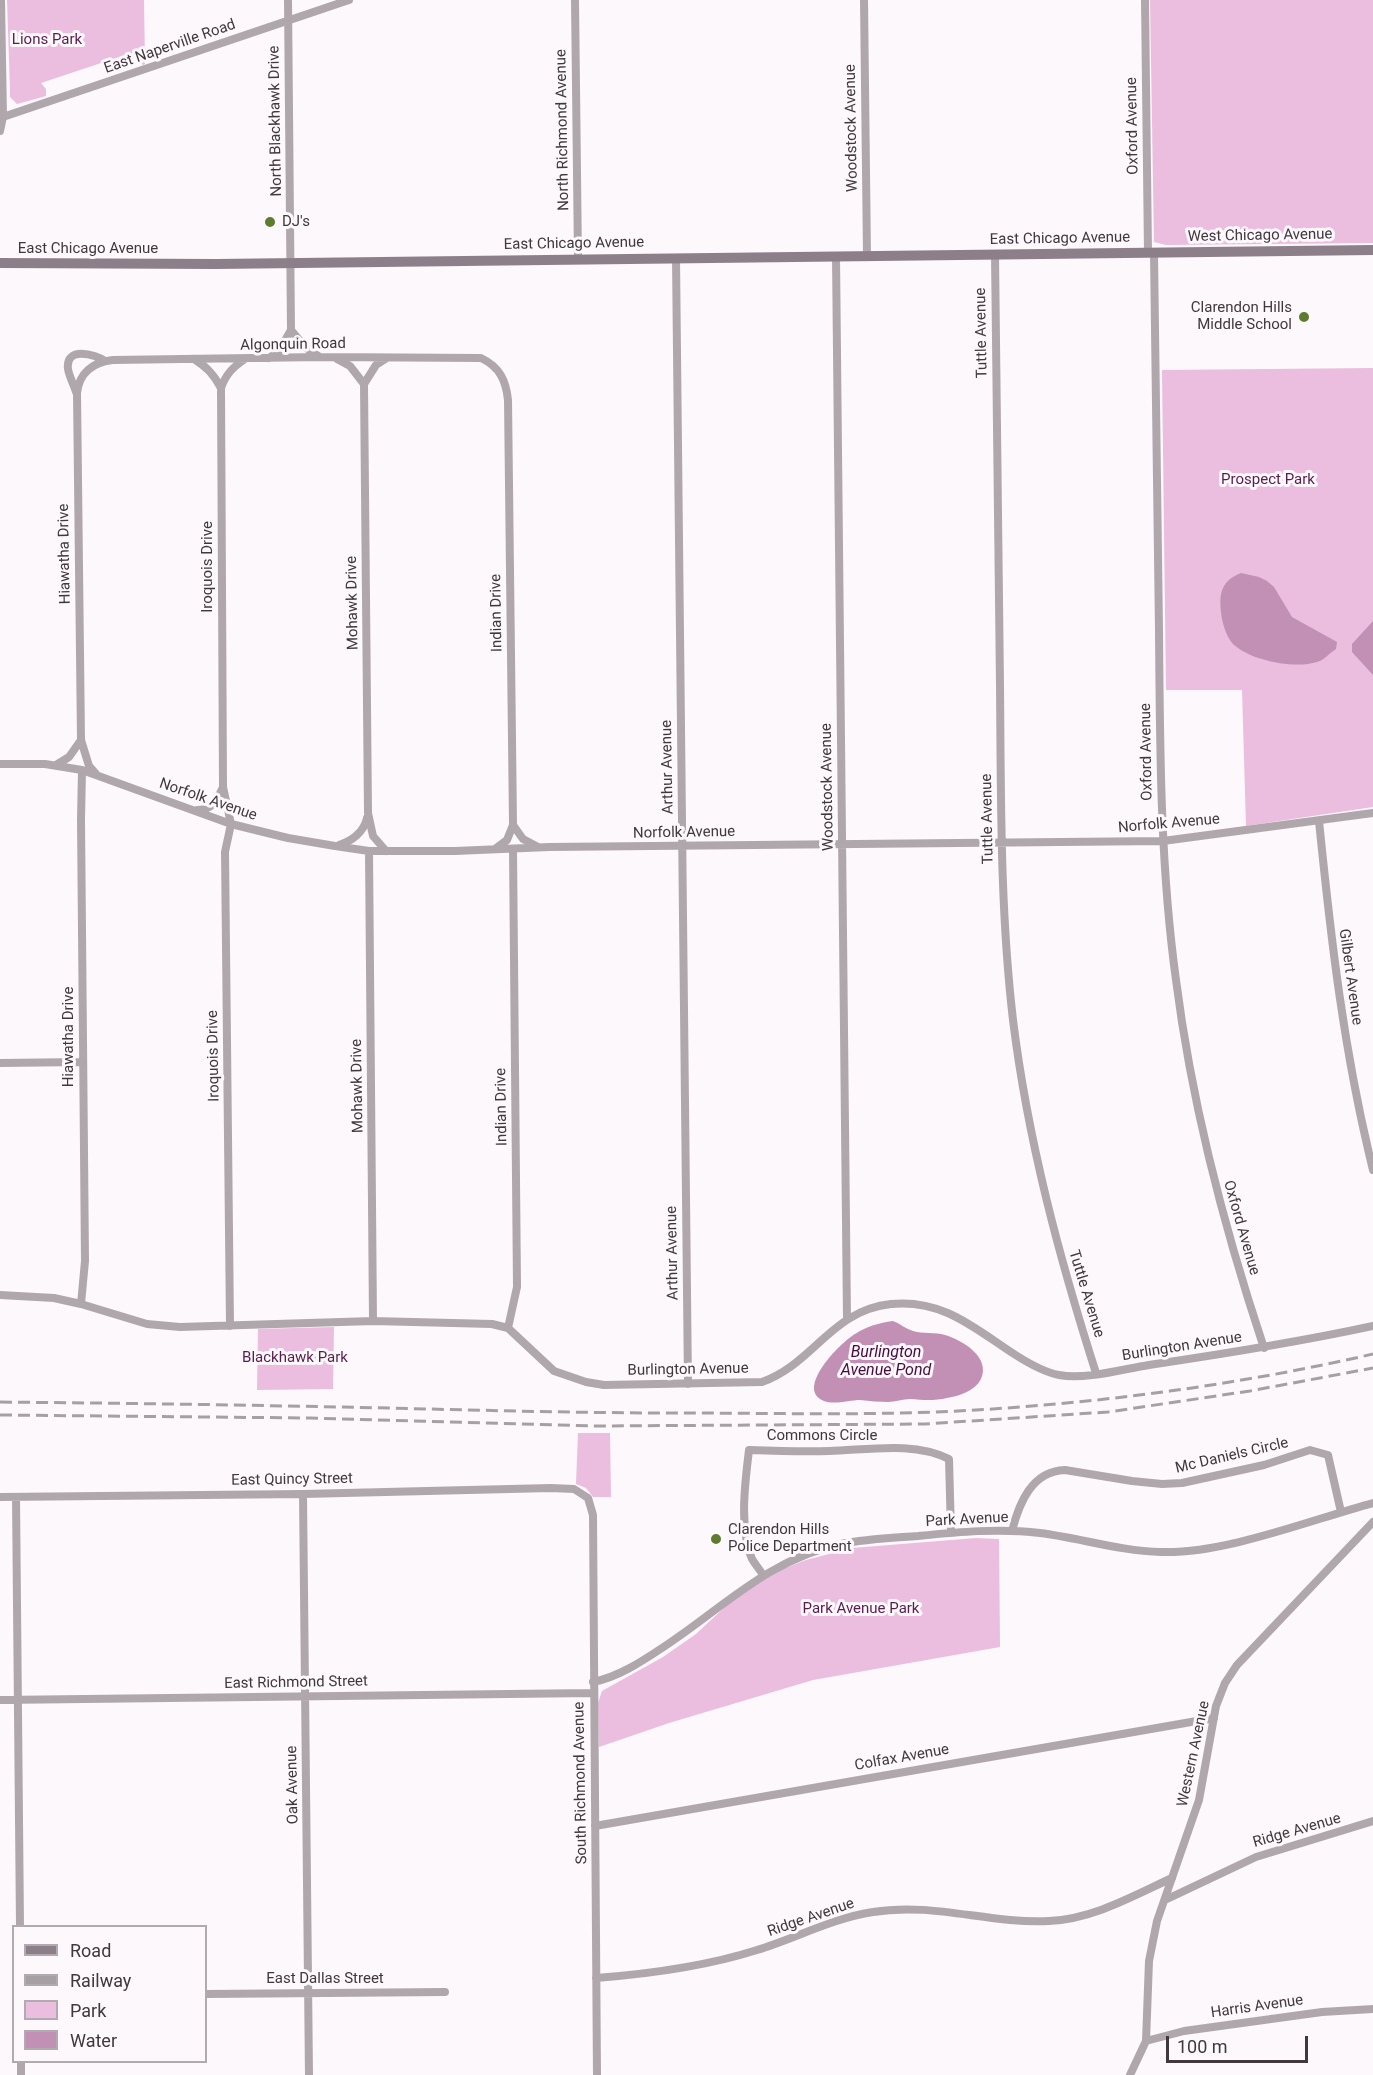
<!DOCTYPE html>
<style>
body{margin:0}
#map{position:relative;width:1373px;height:2075px;overflow:hidden;background:#fcf8fb;font-family:Roboto,sans-serif}
canvas{display:block}
.legend{position:absolute;left:12px;top:1925px;width:195px;height:138px;box-sizing:border-box;background:#fcf8fb;border:2px solid #b1abaf;margin:0;padding:8px 10px;list-style:none;font-size:18px;color:#40383e}
.legend li{display:flex;align-items:center;gap:12px;height:30px}
.legend b{width:30px;border:2px solid #b1abaf}
.scale{position:absolute;left:1166px;top:2036px;width:142px;height:27px;box-sizing:border-box;border:3px solid #40383e;border-top:0;padding-left:8px;font-size:18px;line-height:21px;white-space:nowrap;color:#40383e;-webkit-text-stroke:4px #fcf8fb;paint-order:stroke}
</style>
<div id="map">
<canvas width="1373" height="2075"></canvas>
<ul class="legend">
<li><b style="height:8px;background:#8d7f89"></b>Road</li>
<li><b style="height:8px;background:#a6a0a5"></b>Railway</li>
<li><b style="height:16px;background:#ebbdde"></b>Park</li>
<li><b style="height:16px;background:#c290b4"></b>Water</li>
</ul>
<div class="scale">100 m</div>
</div>
<script>
const c = document.querySelector('canvas').getContext('2d');
c.lineJoin = 'round';
function paint(path, color) { c.fillStyle = color; c.fill(path, 'evenodd'); }
function strokePath(path, color, width, dash) { c.strokeStyle = color; c.lineWidth = width; c.lineCap = dash ? 'butt' : 'round'; c.setLineDash(dash || []); c.stroke(path); }
function drawText(font, color, halo, rows, align = 'center') {
  c.font = font + ' Roboto,sans-serif'; c.lineWidth = 6; c.setLineDash([]); c.textBaseline = 'middle'; c.strokeStyle = halo; c.fillStyle = color; for (const [text, x, y, turn = 0] of rows) {
    c.save(); c.translate(x, y); c.rotate((+turn || 0) * Math.PI / 180); c.textAlign = isNaN(turn) ? turn : align; if (halo) c.strokeText(text, 0, 0); c.fillText(text, 0, 0); c.restore();
  }
}
paint(new Path2D(`
 M7 0H144L145 64 143 65 131 53 41 83 46 89V96L17 104 10 97V90Z
 M1150 0H1373V243L1166 245 1154 242Z
 M1373 368V807L1246 826 1242 690H1166L1162 370Z
 M334 1327 333 1389 257 1390 258 1329Z
 M578 1433H610L611 1497H593L586 1488 576 1484Z
 M976 1538 999 1539 1000 1647 813 1680 669 1723 599 1747 598 1703 602 1691 663 1657 696 1634 727 1605 763 1579 785 1568 806 1560 852 1548Z`), '#ebbdde');
paint(new Path2D(`
 M1241 573 1259 577 1267 581 1274 587 1292 617 1337 642 1336 649C1329 653 1325 660 1317 662 1295 669 1251 661 1233 644 1227 637 1224 628 1222 619 1219 598 1218 582 1241 573Z
 M1373 621V675L1352 652V644Z
 M893 1321C901 1324 906 1329 913 1331 923 1334 935 1332 945 1335 962 1340 991 1357 981 1379 975 1391 959 1396 947 1398 934 1401 923 1400 910 1399 903 1399 895 1402 888 1402 879 1402 870 1401 860 1400 850 1400 834 1405 824 1401 794 1389 841 1342 855 1334 867 1326 879 1323 893 1321Z`), '#c290b4');
strokePath(new Path2D(`
 M575 0 578 259
 M864 0 867 256
 M1145 0 1148 253
 M0 118 349 0
 M0 131 3 117 1 0
 M1154 253C1156 379 1157 505 1159 631 1160 748 1160 864 1176 980 1192 1106 1224 1228 1264 1348
 M995 254C997 398 998 542 1000 686 1001 797 1000 909 1013 1020 1028 1141 1059 1257 1096 1373
 M836 256 847 1318
 M676 258 688 1384
 M291 330 306 348 320 357
 M269 358 279 351 291 330 288 0
 M194 359C207 367 214 375 221 388
 M337 359 350 366 364 384
 M76 392C74 385 69 376 68 369 65 346 95 354 105 361
 M0 764H45L82 770 231 824 288 838 335 846 369 851H455L549 847 1163 841 1373 813
 M56 765 69 757 81 740
 M96 774 89 766 81 740 77 393C79 373 93 362 113 360L321 357 481 358C500 367 506 381 508 400L513 825 523 839 538 847
 M197 810C213 810 217 800 223 787
 M1319 821C1331 940 1344 1053 1373 1170
 M339 845C352 841 364 832 367 818
 M495 849 507 840 513 825
 M369 851 373 1321
 M386 851 373 836 368 813 364 384 376 365 387 358
 M0 1063 83 1062
 M0 1295 54 1298 81 1304 147 1324 180 1327 373 1321 492 1324 508 1328 554 1371 586 1382 604 1385 762 1382C813 1364 832 1310 891 1304 943 1299 974 1328 1014 1354 1028 1363 1043 1372 1059 1375 1086 1380 1123 1369 1149 1365 1224 1354 1299 1342 1373 1326
 M81 1304 85 1261 81 820 82 770
 M230 1326 225 852 231 824 223 787 221 388C226 374 233 367 245 359
 M508 1328 517 1287 513 849
 M303 1494 309 2075
 M0 1497 303 1494 551 1488 574 1489 588 1498 593 1515 597 2075
 M16 1497 20 1926
 M1012 1531C1019 1503 1032 1471 1065 1470L1132 1481 1162 1484 1182 1483 1264 1465 1310 1450 1328 1455 1341 1512
 M763 1575C760 1570 755 1564 752 1559 739 1528 745 1482 749 1450 776 1451 803 1452 829 1451 867 1450 914 1441 949 1459L951 1533
 M593 1682C618 1677 641 1662 662 1648 722 1609 768 1559 841 1544 866 1539 892 1538 918 1536 958 1532 999 1528 1040 1533 1080 1538 1120 1551 1161 1552 1225 1554 1310 1520 1373 1503
 M0 1700 593 1693
 M595 1826 1214 1718
 M1165 1900 1256 1857 1373 1821
 M596 1978C648 1974 707 1966 757 1950 796 1938 833 1918 873 1912 933 1902 989 1924 1049 1921 1093 1919 1133 1896 1172 1878
 M206 1994 445 1992
 M1146 2041 1184 2031 1322 2012 1373 2009
 M21 2062V2075
 M1130 2075 1146 2041 1149 1961 1157 1921 1199 1800 1216 1706 1225 1683 1237 1665 1373 1522`), '#b0a7ad', 8);
strokePath(new Path2D(`
 M0 263 216 264 1373 250`), '#8d7f89', 10);
strokePath(new Path2D(`
 M0 1402C95 1403 189 1404 284 1406 415 1408 547 1413 678 1413 777 1413 877 1416 976 1410 1110 1402 1242 1384 1373 1354
 M0 1415 310 1418 596 1426 925 1424 1108 1412 1250 1391 1373 1368`), '#a6a0a5', 3, [12, 6]);
for (const [x, y, r, color] of [
 [270,222,6,"#5f7b2f"],
 [1304,317,6,"#5f7b2f"],
 [716,1539,6,"#5f7b2f"]
]) { const dot = new Path2D(); dot.arc(x, y, r, 0, 2 * Math.PI); c.fillStyle = color; c.fill(dot); strokePath(dot, '#fcf8fb', 2); }
drawText('15px', '#591d4d', '#fcf8fb', [
 ["Lions Park",47,40],
 ["Prospect Park",1268,480],
 ["Blackhawk Park",295,1358],
 ["Park Avenue Park",861,1609]
]);
drawText('15px', '#40383e', '#fcf8fb', [
 ["East Naperville Road",170,47,-19],
 ["North Blackhawk Drive",276,121,-91],
 ["Oxford Avenue",1133,126,-91],
 ["Woodstock Avenue",852,128,-91],
 ["North Richmond Avenue",563,130,-91],
 ["West Chicago Avenue",1260,236,-1],
 ["East Chicago Avenue",1060,239,-1],
 ["East Chicago Avenue",574,244,-1],
 ["East Chicago Avenue",88,249],
 ["Tuttle Avenue",982,333,-91],
 ["Algonquin Road",293,345,-1],
 ["Hiawatha Drive",65,554,-91],
 ["Iroquois Drive",208,567,-90],
 ["Mohawk Drive",353,603,-91],
 ["Indian Drive",497,613,-91],
 ["Oxford Avenue",1147,752,-91],
 ["Arthur Avenue",668,767,-91],
 ["Woodstock Avenue",828,787,-91],
 ["Norfolk Avenue",208,800,19],
 ["Tuttle Avenue",988,819,-91],
 ["Norfolk Avenue",1169,824,-5],
 ["Norfolk Avenue",684,833,-1],
 ["Gilbert Avenue",1350,977,82],
 ["Hiawatha Drive",69,1037,-90],
 ["Iroquois Drive",214,1056,-91],
 ["Mohawk Drive",358,1086,-91],
 ["Indian Drive",502,1107,-91],
 ["Oxford Avenue",1241,1228,74],
 ["Arthur Avenue",673,1253,-91],
 ["Tuttle Avenue",1086,1294,73],
 ["Burlington Avenue",1182,1347,-9],
 ["Burlington Avenue",688,1370,-1],
 ["Commons Circle",822,1436],
 ["Mc Daniels Circle",1232,1456,-13],
 ["East Quincy Street",292,1480,-1],
 ["Park Avenue",967,1520,-3],
 ["East Richmond Street",296,1683,-1],
 ["Western Avenue",1194,1754,-78],
 ["Colfax Avenue",902,1758,-10],
 ["South Richmond Avenue",581,1783,-91],
 ["Oak Avenue",293,1785,-91],
 ["Ridge Avenue",1297,1831,-16],
 ["Ridge Avenue",811,1918,-19],
 ["East Dallas Street",325,1979],
 ["Harris Avenue",1257,2007,-8]
]);
drawText('15px', '#40383e', '#fcf8fb', [
 ["DJ's",282,222],
 ["Clarendon Hills",1292,308,"right"],
 ["Middle School",1292,325,"right"],
 ["Clarendon Hills",728,1530],
 ["Police Department",728,1547]
], 'left');
drawText('italic 16px', '#470b3d', '#fcf8fb', [
 ["Burlington",886,1353],
 ["Avenue Pond",886,1371]
]);
</script>
